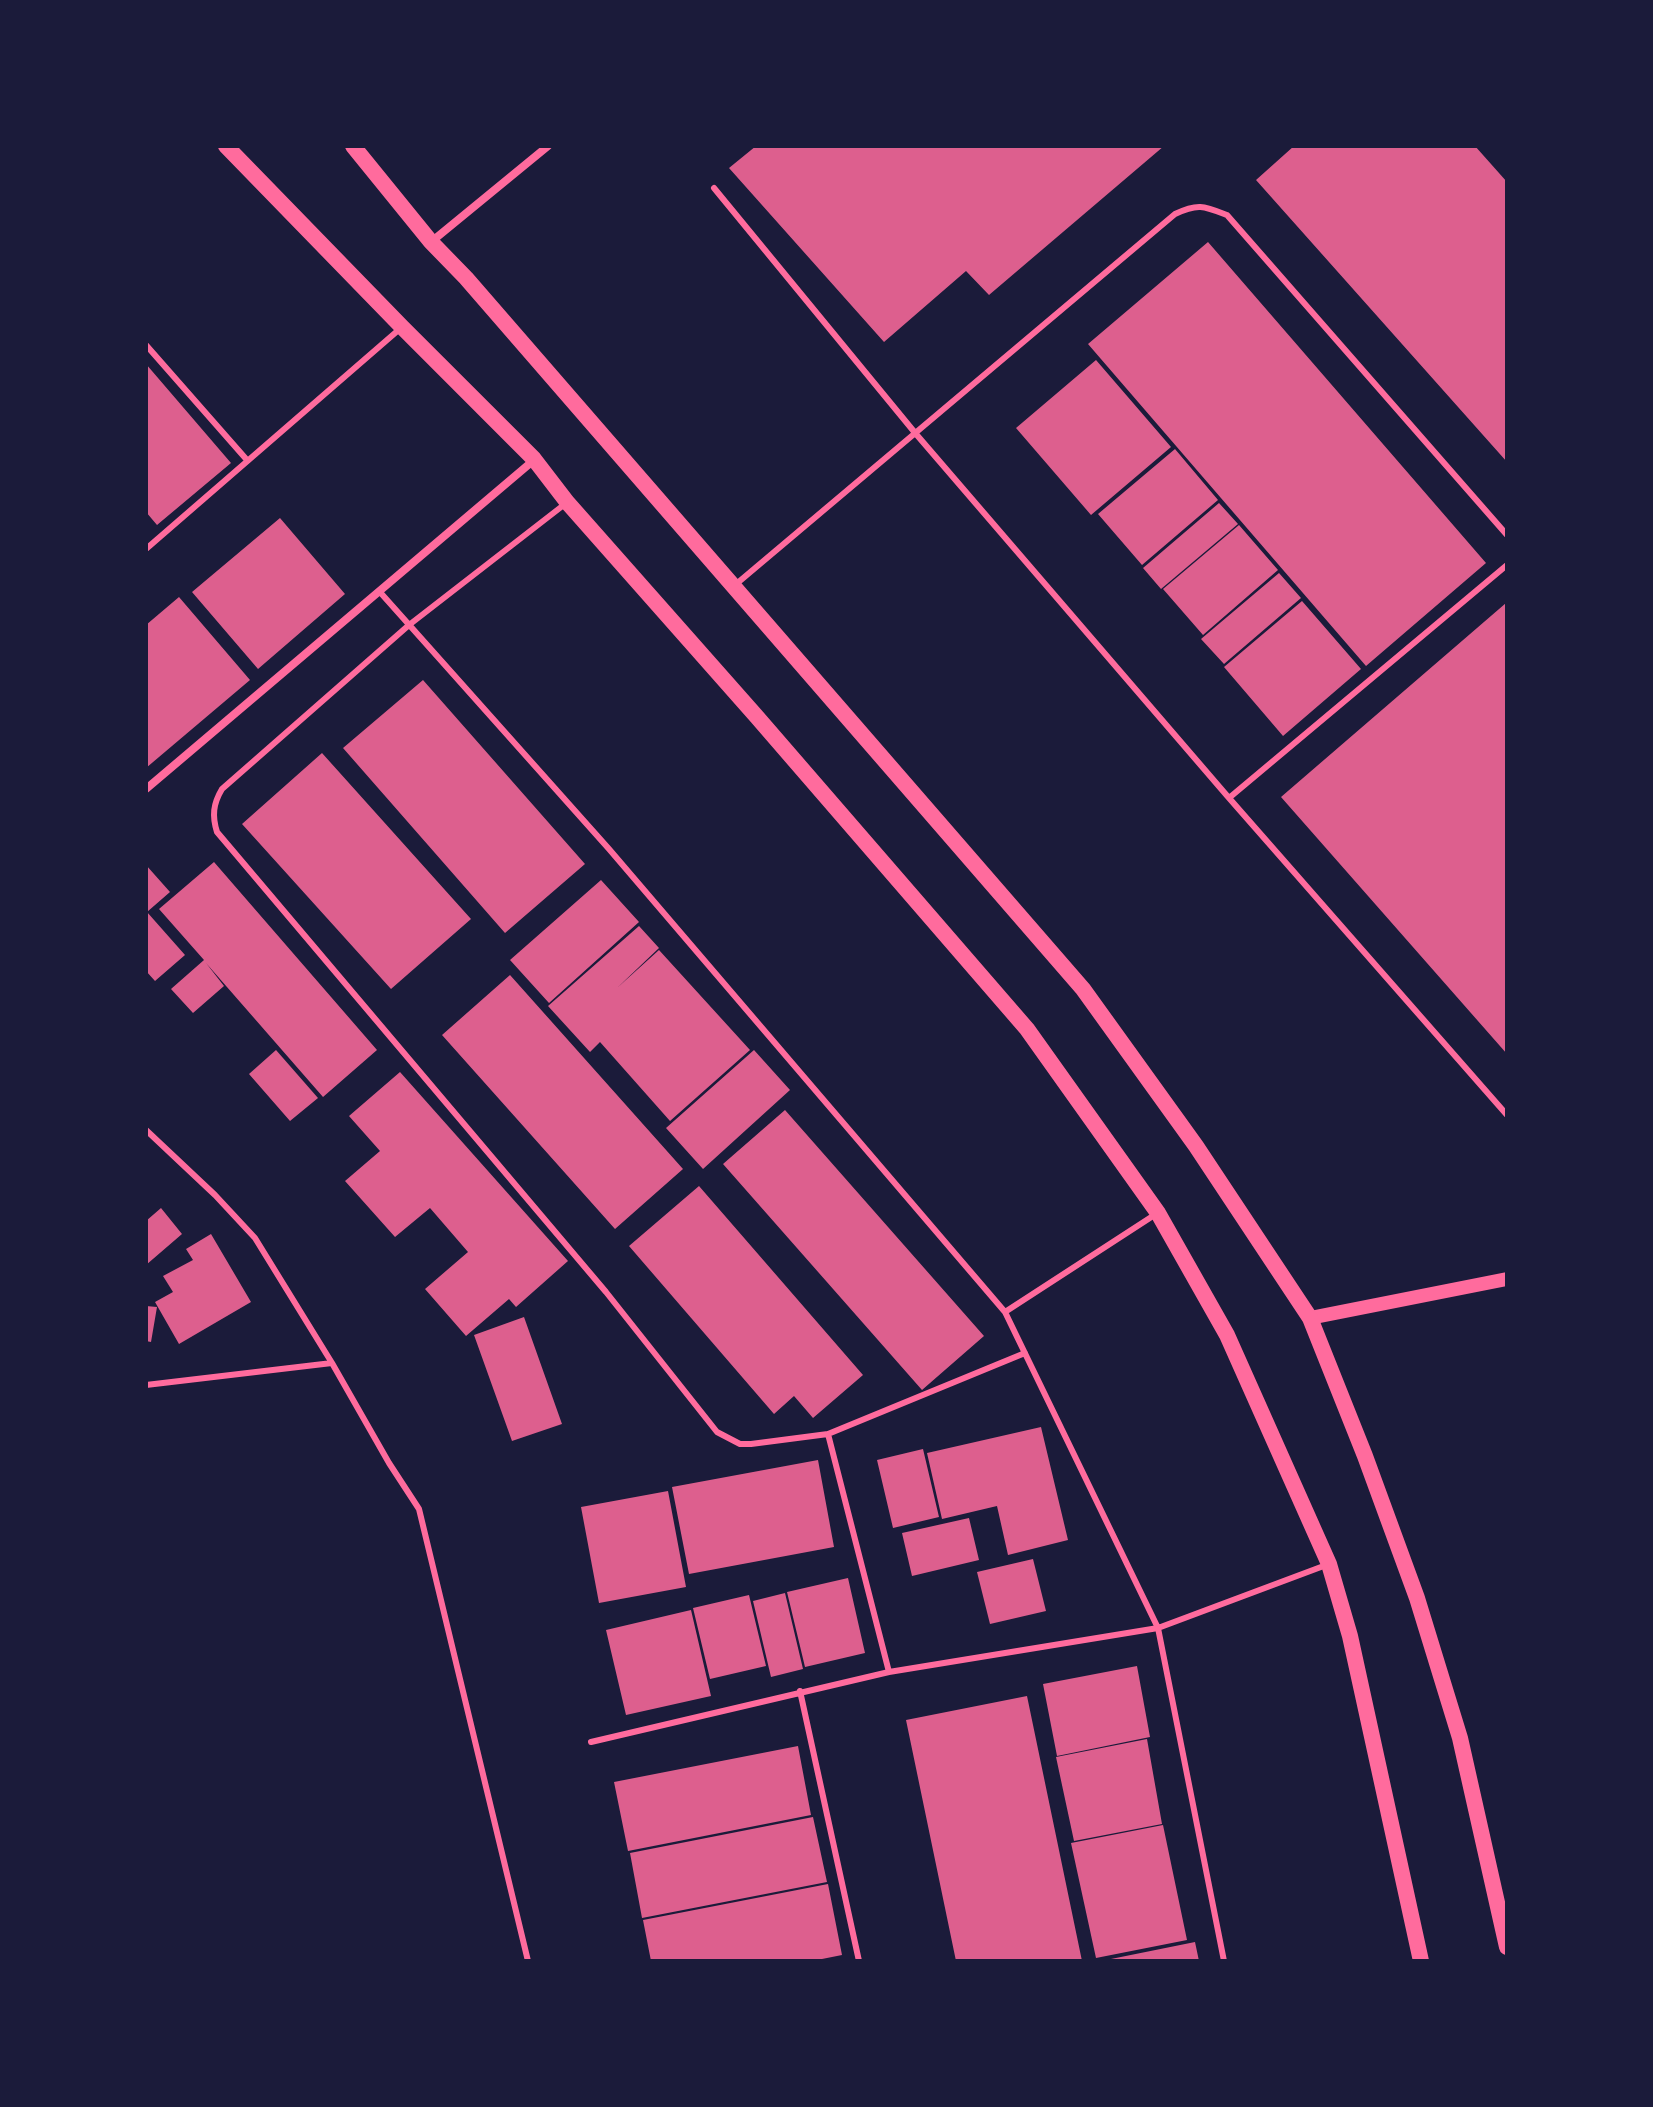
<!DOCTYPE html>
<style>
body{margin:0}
#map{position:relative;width:1653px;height:2107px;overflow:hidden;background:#1b1b3a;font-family:"Varela Round",sans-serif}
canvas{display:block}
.frame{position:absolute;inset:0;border:148px solid #1b1b3a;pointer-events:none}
</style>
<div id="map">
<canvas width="1653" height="2107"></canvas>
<div class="frame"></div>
</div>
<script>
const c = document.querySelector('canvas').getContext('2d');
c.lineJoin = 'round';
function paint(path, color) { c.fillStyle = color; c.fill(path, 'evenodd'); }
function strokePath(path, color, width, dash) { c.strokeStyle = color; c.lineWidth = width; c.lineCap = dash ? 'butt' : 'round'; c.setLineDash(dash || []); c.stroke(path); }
paint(new Path2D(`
 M756 146H1164L989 295 966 271 884 342 729 168Z
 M1294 146H1475L1507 182V462L1256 180Z
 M1208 242 1486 563 1366 666 1088 344Z
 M1096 360 1171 447 1091 515 1016 428Z
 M146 364 231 463 157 525 146 512Z
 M1175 449 1218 500 1142 565 1098 514Z
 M1219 503 1238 524 1161 589 1143 568Z
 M280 518 345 594 258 669 192 592Z
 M1239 525 1278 570 1203 635 1163 589Z
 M1279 573 1301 598 1224 664 1201 639Z
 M179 597 250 680 146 768V625Z
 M1302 601 1361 669 1283 736 1224 667Z
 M1506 603 1507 604V1054L1281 797Z
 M423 680 585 864 505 933 343 748Z
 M322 753 471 919 391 989 242 824Z
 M214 862 377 1050 323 1097 206 963 224 986 193 1013 171 989 204 960 159 909Z
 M146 865 170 892 147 912 185 955 155 981 146 971Z
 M601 880 639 922 549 1003 510 960Z
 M639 926 659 948 617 988 659 950 750 1050 670 1121 600 1042 590 1052 548 1006Z
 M510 975 683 1169 615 1229 442 1035Z
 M276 1050 318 1098 290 1121 249 1074Z
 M754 1050 790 1090 703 1169 666 1128Z
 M400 1072 568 1261 516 1307 509 1299 466 1336 425 1289 468 1252 430 1208 395 1237 345 1181 380 1151 349 1116Z
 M785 1110 984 1336 922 1390 723 1164Z
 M699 1186 863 1375 813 1418 794 1396 774 1414 629 1246Z
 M161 1208 182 1234 146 1265V1221Z
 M211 1234 251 1302 179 1344 155 1302 173 1292 163 1276 193 1260 186 1249Z
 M146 1306 157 1307 151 1342 146 1341Z
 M524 1317 562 1424 512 1441 474 1335Z
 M1041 1427 1068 1540 1008 1555 997 1506 942 1519 927 1453Z
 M923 1449 939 1517 893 1528 877 1460Z
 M818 1460 834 1547 689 1574 672 1487Z
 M668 1491 686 1587 599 1603 581 1507Z
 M969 1518 979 1560 912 1576 902 1533Z
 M1033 1559 1046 1611 990 1624 977 1572Z
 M848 1578 865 1653 805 1667 787 1592Z
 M785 1593 803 1669 771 1677 753 1601Z
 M749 1595 766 1666 710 1679 693 1608Z
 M691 1610 711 1696 626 1715 606 1630Z
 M1137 1666 1150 1737 1057 1756 1043 1684Z
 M1027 1696 1082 1961H956L906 1720Z
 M1147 1739 1162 1824 1074 1841 1056 1757Z
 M798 1746 811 1815 628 1851 614 1782Z
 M813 1817 827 1882 642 1918 630 1853Z
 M1163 1825 1187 1940 1096 1958 1071 1843Z
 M828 1884 842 1955 812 1961H651L643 1920Z
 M1195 1942 1199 1961H1106V1960Z`), '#dd5f8e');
strokePath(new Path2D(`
 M714 188 916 434 1229 798 1507 1115
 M146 345 247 460
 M565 504 409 625 222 789C213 804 212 816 217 832L606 1292 717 1432 740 1444H751L828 1434 1025 1353
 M146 549 402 327
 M735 585 1175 214C1198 203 1204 206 1227 215L1507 535
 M379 591 609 849 1005 1312 1158 1628 1224 1961
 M1229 798 1507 565
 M146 1130 215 1195 255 1238 332 1363 146 1385
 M1005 1312 1156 1214
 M332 1363 389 1463 419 1509 528 1961
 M828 1434 889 1672
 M800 1691 859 1961
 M591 1742 889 1672 1158 1628 1329 1564`), '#ff6b9d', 6);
strokePath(new Path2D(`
 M431 242 548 146
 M146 789 534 460`), '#ff6b9d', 8);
strokePath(new Path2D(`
 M1310 1318 1507 1279`), '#ff6b9d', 14);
strokePath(new Path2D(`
 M226 146 402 327 534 459 567 502 757 717 1027 1029 1158 1213 1227 1335 1329 1564 1350 1636 1421 1961
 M353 146 431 242 466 278 1083 989 1196 1146 1310 1318 1365 1456 1417 1598 1460 1738 1507 1947`), '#ff6b9d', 16);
</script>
